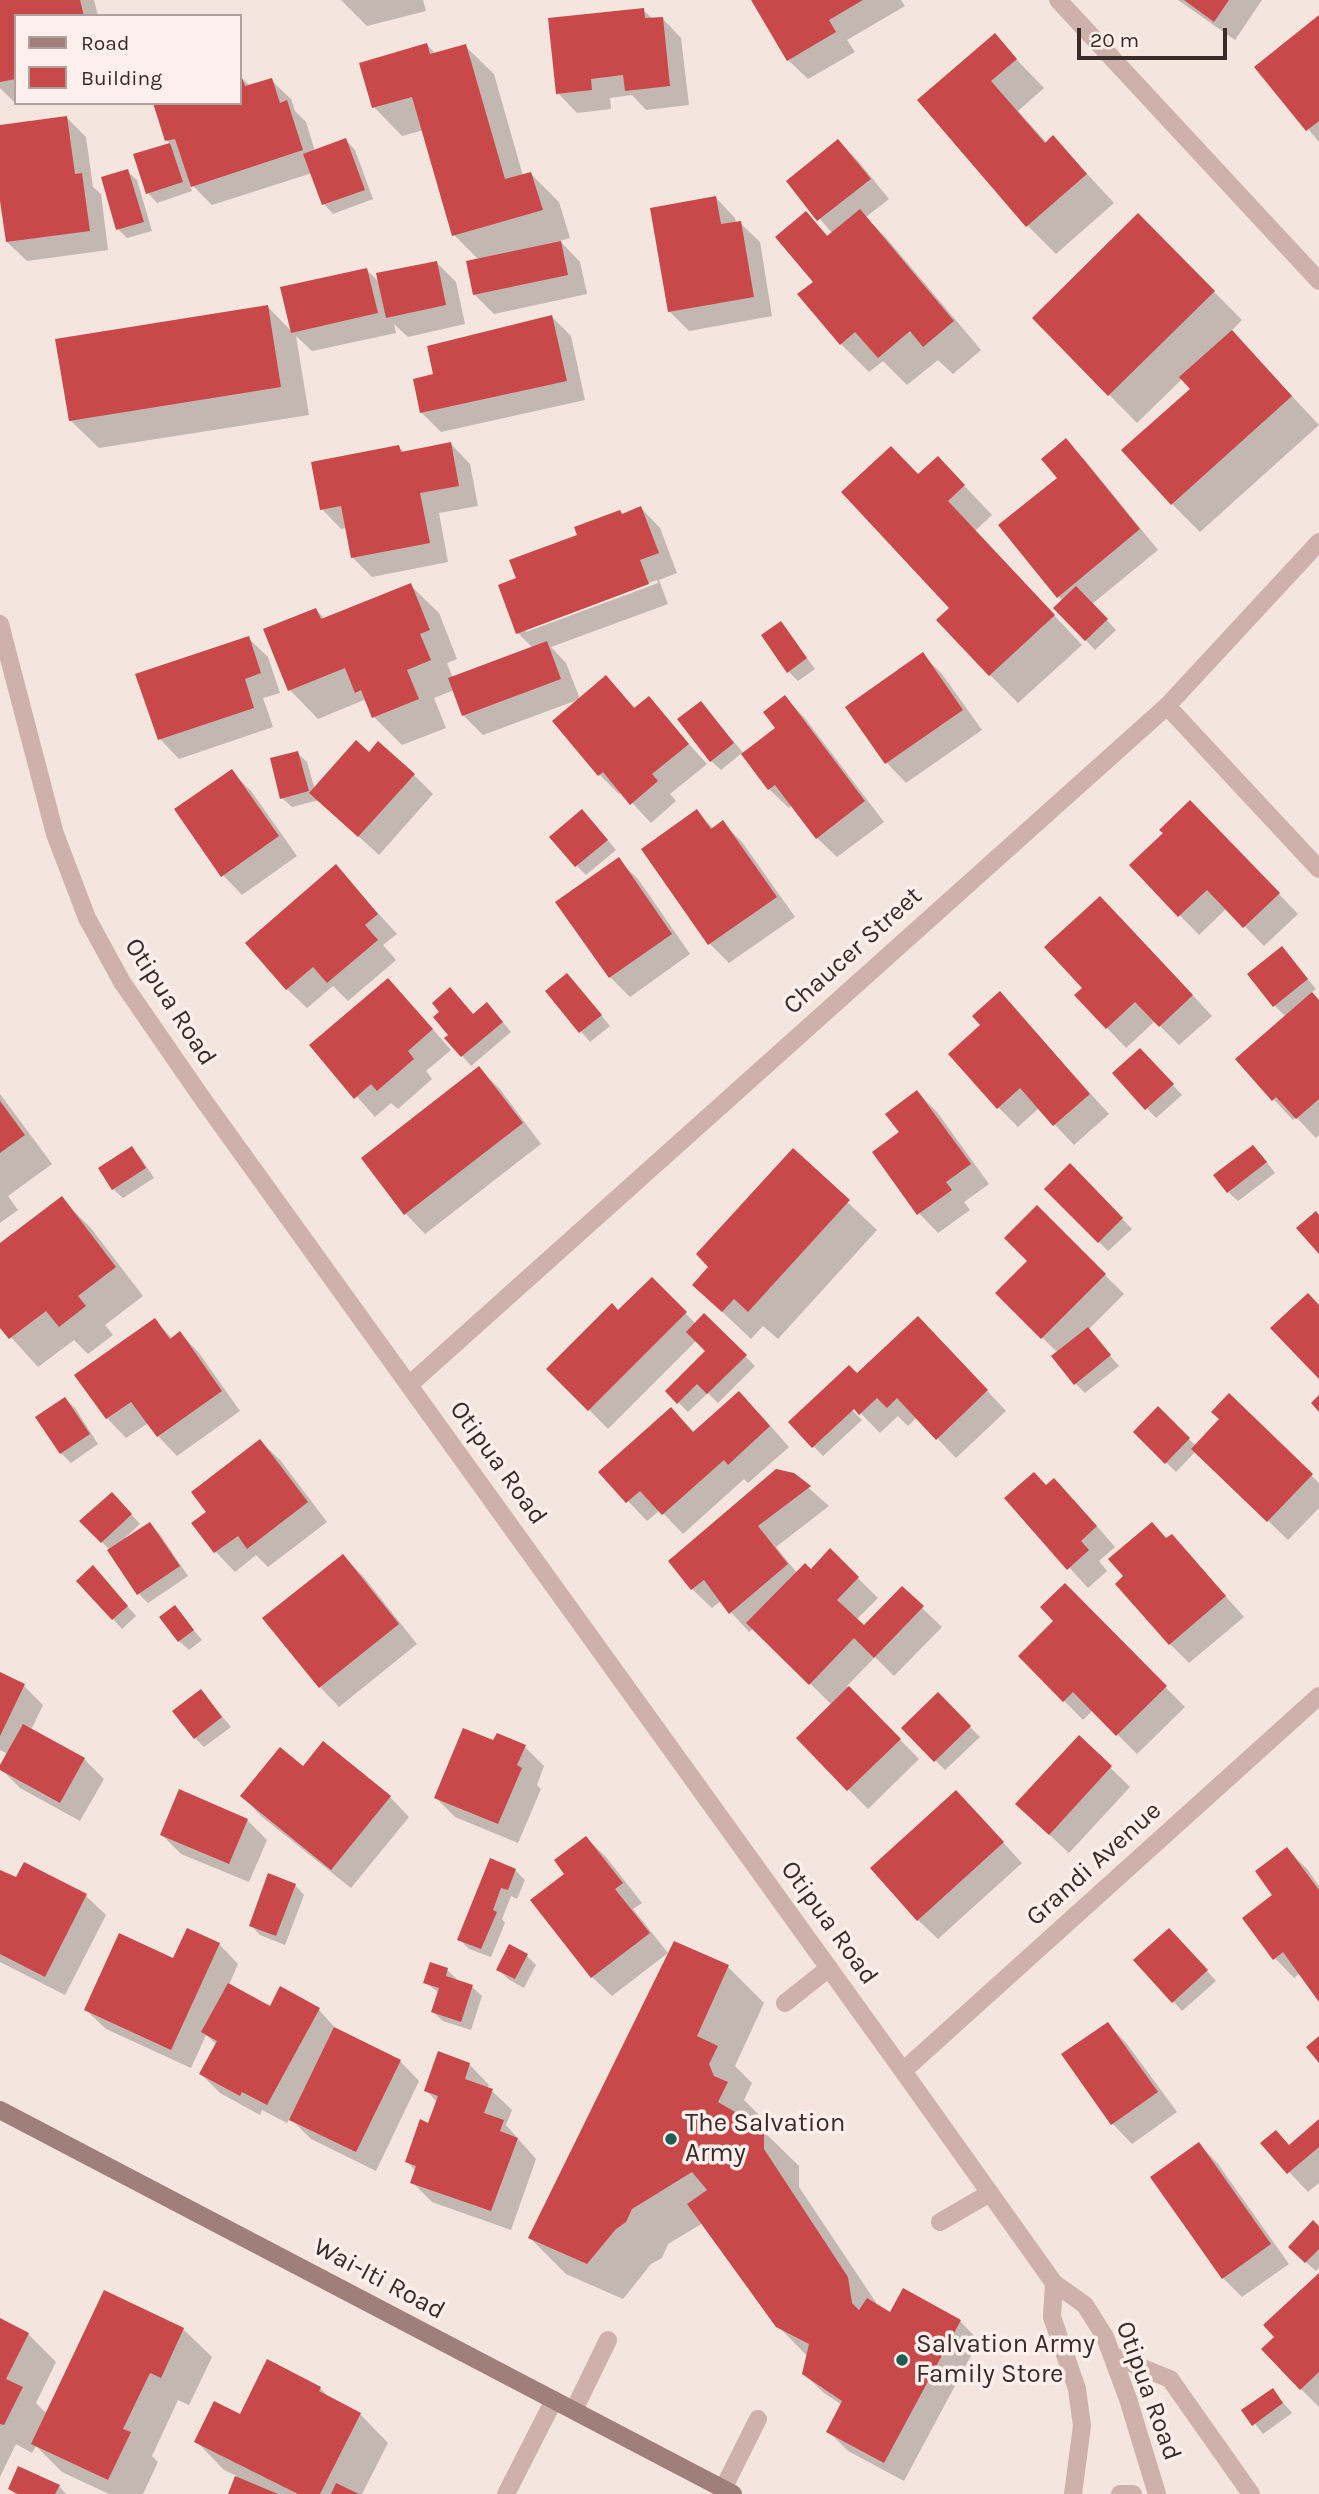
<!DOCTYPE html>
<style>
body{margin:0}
#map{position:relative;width:1319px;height:2494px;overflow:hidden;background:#f4e5df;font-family:Karla,sans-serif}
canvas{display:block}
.legend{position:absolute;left:14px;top:14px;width:228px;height:91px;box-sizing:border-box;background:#fbf0ec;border:2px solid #aea19e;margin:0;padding:9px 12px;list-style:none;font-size:21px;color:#3a2b2a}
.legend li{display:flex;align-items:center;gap:14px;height:35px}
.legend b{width:35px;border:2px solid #aea19e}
.scale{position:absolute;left:1077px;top:28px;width:150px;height:32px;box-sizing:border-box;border:4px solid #3a2b2a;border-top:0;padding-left:9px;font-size:21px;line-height:24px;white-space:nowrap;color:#3a2b2a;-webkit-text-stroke:5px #fbf0ec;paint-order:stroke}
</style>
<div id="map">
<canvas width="1319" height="2494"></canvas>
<ul class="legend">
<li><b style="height:9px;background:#a07f7b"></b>Road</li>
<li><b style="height:19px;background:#c9484a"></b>Building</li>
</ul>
<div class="scale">20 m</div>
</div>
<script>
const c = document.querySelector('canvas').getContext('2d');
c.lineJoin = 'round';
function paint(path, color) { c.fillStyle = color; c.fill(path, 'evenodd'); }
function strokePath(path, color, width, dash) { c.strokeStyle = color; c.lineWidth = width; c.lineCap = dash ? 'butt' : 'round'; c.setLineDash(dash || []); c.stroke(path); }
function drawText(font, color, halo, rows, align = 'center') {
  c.font = font + ' Karla,sans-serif'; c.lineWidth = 7; c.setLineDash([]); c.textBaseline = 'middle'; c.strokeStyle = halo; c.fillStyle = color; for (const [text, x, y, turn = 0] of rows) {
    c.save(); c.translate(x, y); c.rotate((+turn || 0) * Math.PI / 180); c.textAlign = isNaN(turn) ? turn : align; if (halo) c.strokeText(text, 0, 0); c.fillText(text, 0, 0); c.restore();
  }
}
paint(new Path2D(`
 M0 0H94L98 16H16L15 103 0 88Z
 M341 0H423L426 11 367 26Z
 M753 0H901L905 6 847 40 855 52 808 79 788 60Z
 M1178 0H1262L1235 40Z
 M643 10 653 19 662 18 681 38 689 105 646 110 632 95 610 98 611 109 577 113 558 93Z
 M1319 18V142L1257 67Z
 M994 36 1044 88 1018 111 1047 143 1053 137 1114 203 1056 254 1028 226 920 100Z
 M427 45 436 54 465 46 494 74 523 176 531 174 559 202 570 238 560 241 580 262 587 294 494 314 474 294 479 260 454 235 424 130 402 136 374 107Z
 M240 76 251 87 271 80 291 99 295 111 306 122 315 151 346 140 355 150 373 199 333 214 324 204 312 173 212 205 189 182 192 191 157 203 148 193 136 155 171 144 167 140 240 103Z
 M66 117 86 137 93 187 101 194 108 250 27 261 7 242 0 188V127Z
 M838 141 858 161 889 199 866 217 888 240 981 350 953 374 938 360 907 385 883 361 869 372 841 344 815 282 806 213 829 237 833 234 788 182Z
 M127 171 137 180 152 231 127 238 118 229Z
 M716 198 735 218 736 223H740L760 242 772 316 689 331 669 311Z
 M1138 215 1242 320 1231 331 1319 425 1200 532 1172 504 1192 389 1183 378 1137 423 1034 318Z
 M436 262 456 282 465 324 408 337 394 324 396 333 312 351 296 336 309 415 99 448 70 420 268 307 292 332 367 270 380 283Z
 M552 317 571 336 585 400 441 432 422 413 435 376Z
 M1065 441 1085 460 1158 550 1092 604 1116 630 1095 650 1056 608 1063 601 1058 596 1059 478Z
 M451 444 470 464 478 506 439 513 448 562 372 577 352 557 347 528 341 529 322 509 399 447 405 453Z
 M938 458 992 515 975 531 1082 645 1018 703 990 675 952 608 919 476Z
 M641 508 660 528 677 573 659 580 668 604 551 647 566 663 580 699 483 735 463 715 454 690 434 698 446 728 402 745 374 717 364 700 318 719 290 690 316 610 325 619 410 585 439 613 457 659 447 663 453 678 533 648 518 633V579L579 536ZM657 580 658 583 526 632V629Z
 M781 624 815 669 798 681 788 671Z
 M248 638 268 657 280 693 263 698 273 727 179 759 160 739Z
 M923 655 942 674 982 730 906 783 887 763 848 707Z
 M606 677 636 709 648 699 707 764 670 794 676 801 651 823 622 792 619 794 600 775Z
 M785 698 804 717 884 822 837 857 817 838 792 805 789 808 769 789 742 753 721 770 711 761 710 713 744 754 778 729Z
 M297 753 307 762 315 790 369 754 414 775 433 794 379 855 319 800 292 807 282 798Z
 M231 771 251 791 297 856 242 895 223 875Z
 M697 812 714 829 723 823 742 842 795 917 729 963 710 944Z
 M591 820 616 850 586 875 577 866Z
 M1210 822 1298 914 1264 946 1227 908 1199 935 1131 865Z
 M618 860 638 879 690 954 630 997 610 977Z
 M336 867 397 934 383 945 396 960 348 1001 333 986 307 1008 287 989Z
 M1120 917 1212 1016 1179 1045 1155 1021 1126 1048 1076 995 1084 988Z
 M1282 948 1316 989 1311 993 1319 1002V1135L1316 1138 1296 1117 1293 1120 1237 1060 1286 1017 1274 1005Z
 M576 985 610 1026 590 1042 547 991Z
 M1000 994 1109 1114 1074 1145 1039 1108 1018 1127 998 1107Z
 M407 1000 451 1050 426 1071 432 1079 398 1109 391 1103 375 1117 311 1045Z
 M496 1014 511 1032 471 1066 447 1038 473 1016Z
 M1150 1060 1182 1095 1156 1118 1114 1073Z
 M479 1069 499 1088 541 1144 425 1234 406 1214 363 1159Z
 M917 1092 937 1112 989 1184 964 1202 970 1210 938 1233 919 1213 902 1132Z
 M0 1094 52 1164 8 1196 18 1210 0 1223Z
 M131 1148 141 1158 154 1178 123 1198 113 1189Z
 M793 1151 877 1230 778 1339 763 1326 751 1339 694 1285 710 1267Z
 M1262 1156 1275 1173 1238 1201 1228 1192Z
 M1070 1166 1132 1229 1108 1251 1046 1189Z
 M61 1199 90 1227 143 1296 105 1325 113 1335 88 1354 74 1340 38 1367 0 1325V1245Z
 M1037 1208 1124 1294 1088 1330 1119 1366 1085 1393 1076 1384 1058 1353 997 1293 1029 1261Z
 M652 1279 696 1324 704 1315 755 1366 718 1403 708 1393 688 1412 667 1391 708 1351 697 1340 608 1429 549 1369 618 1312Z
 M154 1320 173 1339 180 1333 199 1353 240 1411 177 1456 158 1436 148 1423 126 1438 107 1418Z
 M938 1338 1006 1411 956 1458 917 1417 908 1426 898 1416 880 1433 850 1402 847 1405 862 1420 823 1456 790 1422 857 1375Z
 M1229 1395 1319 1483V1508L1288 1540 1196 1451 1176 1472 1135 1432 1158 1409 1196 1446 1221 1419Z
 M65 1399 75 1408 98 1444 71 1463 61 1453Z
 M671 1409 695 1433 759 1413 789 1447 748 1483 744 1479 683 1534 660 1510 647 1521 628 1501Z
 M260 1441 280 1460 327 1522 268 1567 256 1555 235 1572 216 1552 194 1523 208 1512Z
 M794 1475 829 1506 776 1547 797 1573 811 1571 830 1551 878 1598 856 1620 864 1628 902 1589 942 1627 894 1676 875 1657 847 1686 919 1759 868 1809 798 1738 832 1705 754 1628 749 1632 721 1601 712 1608 692 1589Z
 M1047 1487 1074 1500 1115 1547 1099 1561 1107 1571 1088 1588 1006 1498Z
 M121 1503 140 1524 126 1537 127 1539 150 1524 159 1533 188 1576 148 1603 138 1593 110 1550 82 1522Z
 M1172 1536 1244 1617 1189 1663 1170 1644 1125 1576Z
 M343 1556 362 1575 417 1644 339 1707 320 1687Z
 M102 1577 136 1616 122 1629 113 1619Z
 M1065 1586 1185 1707 1137 1754 1093 1710 1083 1720 1020 1656 1056 1621Z
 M175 1608 202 1640 189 1650 179 1641Z
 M0 1674 24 1686 43 1705 31 1730 84 1759 104 1779 80 1821 20 1788 0 1768 8 1754 0 1750Z
 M201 1691 231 1727 204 1747 195 1738Z
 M938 1695 980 1737 945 1770 903 1728Z
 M1079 1737 1130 1787 1069 1853 1037 1823Z
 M494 1742 525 1747 544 1766 537 1785 541 1789 518 1843 455 1817 436 1798Z
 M323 1743 390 1797 409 1817 351 1888 261 1816 242 1796 303 1768Z
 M975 1812 1022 1863 938 1939 918 1920Z
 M247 1820 267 1840 249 1882 181 1854 162 1835Z
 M586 1838 606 1857 642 1903 633 1909 668 1953 612 1996 592 1977 567 1874Z
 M1287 1849 1307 1869 1319 1886V1999L1300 1973 1294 1978 1275 1958V1895Z
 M25 1865 86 1896 106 1915 65 1995 0 1962V1872L17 1880Z
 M515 1870 525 1880 517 1899 511 1896 502 1919 505 1923 491 1957 469 1949 459 1939Z
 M295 1885 304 1895 285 1945 260 1935 251 1925Z
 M1179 1940 1216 1981 1182 2011 1173 2001Z
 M675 1943 728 1967 764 2003 735 2066 752 2083 744 2100 763 2119 759 2127 799 2166V2187L879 2307 891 2315 960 2321 979 2341 904 2481 848 2451 828 2431 842 2405 824 2393 804 2374 808 2357 777 2325 703 2223 668 2244 662 2258 651 2264 623 2299 566 2274 530 2238Z
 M219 1944 238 1964 229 1985 271 2008 281 1989 319 2010 338 2031 400 2061 419 2081 376 2171 311 2139 290 2118 287 2123 262 2110 260 2115 220 2093 201 2074 217 2045 206 2035 191 2068 106 2029 86 2010 174 1960Z
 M526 1955 536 1965 524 1988 508 1979 498 1969Z
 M447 1970 457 1979 456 1981 472 1987 482 1996 471 2030 443 2021 433 2012 439 1993 425 1982Z
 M1108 2024 1127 2044 1177 2112 1132 2144 1113 2124 1064 2055Z
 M439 2054 470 2065 489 2085 487 2089 492 2091 512 2110 506 2125 536 2159 511 2230 432 2202 412 2182 416 2171 407 2162 429 2125 437 2102 426 2090Z
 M1319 2121V2183L1308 2192 1262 2143 1290 2147Z
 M1199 2144 1218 2164 1289 2264 1242 2297 1223 2278Z
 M1319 2229V2268L1316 2271 1300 2257Z
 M1319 2275V2407L1301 2389 1277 2337Z
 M0 2320 28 2334 56 2362 36 2403 47 2414 183 2329 212 2357 189 2405 178 2400 152 2456 158 2462 143 2494H109L62 2472 36 2446 32 2453 16 2444 0 2477Z
 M320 2388 332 2400 360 2414 388 2443 362 2494H230L237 2476 224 2470 196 2441 240 2416Z
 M1273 2391 1292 2413 1263 2434 1244 2410Z
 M59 2486 66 2494H15L10 2489Z`), '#0003');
paint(new Path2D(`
 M0 0H80L84 16H16V79L0 82Z
 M751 0H863L829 20 836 32 787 61Z
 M1184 0H1229L1214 22Z
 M644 8 645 18 663 17 670 86 625 91 623 75 591 79 592 90 556 94 548 18Z
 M1319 15V121L1306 131 1254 67Z
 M995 33 1017 59 991 81 1045 143 1053 135 1087 174 1026 227 917 100Z
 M427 43 430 54 466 44 505 179 531 172 543 210 452 236 412 97 372 108 359 63Z
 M240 73 245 86 272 78 280 103 287 100 303 150 191 187 175 139 165 141 153 103H240Z
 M67 116 75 174 82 173 90 231 6 242 0 201V125Z
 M346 138 365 190 322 205 303 154Z
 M838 139 871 179 817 221 786 181Z
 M170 143 183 182 146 194 133 154Z
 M128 169 144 222 116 230 101 177Z
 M716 196 721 224 741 221 754 297 668 312 650 208Z
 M860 209 954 321 923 347 910 331 878 358 855 332 840 345 797 294 813 282 775 237 806 211 827 236Z
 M1138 213 1215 291 1108 396 1032 318Z
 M561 241 568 275 473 295 466 261Z
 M437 261 446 305 386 318 376 273Z
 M367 268 378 313 291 333 280 287Z
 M268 305 281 387 69 421 55 339Z
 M552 315 567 381 420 413 413 379 433 374 427 346Z
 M1232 330 1292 396 1171 505 1121 450 1190 389 1179 377Z
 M1066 438 1140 529 1057 598 998 525 1057 478 1041 459Z
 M451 442 459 486 420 493 430 543 351 558 341 506 320 510 311 462 399 445 401 452Z
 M891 446 918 474 938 456 965 485 948 501 1055 615 989 676 936 620 949 608 841 492Z
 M641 506 659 553 640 560 649 584 516 634 498 585 516 578 509 560 577 535 574 527 620 510 622 514Z
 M411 583 430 630 420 634 431 660 407 670 419 699 372 718 361 690 355 693 345 668 288 691 263 629 316 608 321 619Z
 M1076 586 1108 619 1085 641 1053 608Z
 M781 621 807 658 787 673 761 635Z
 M249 636 261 673 245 679 254 708 158 740 135 674Z
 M547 641 561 679 462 716 448 678Z
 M923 652 963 710 885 764 845 707Z
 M606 675 634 708 649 696 689 744 652 774 658 781 630 805 603 772 598 776 552 721Z
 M785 695 865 801 816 839 775 785 768 790 741 754 775 728 763 712Z
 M701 701 734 743 710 762 677 719Z
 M356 740 369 752 378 741 415 774 358 837 309 793Z
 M298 751 309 791 280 799 270 758Z
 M232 769 279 836 221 877 174 809Z
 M1190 800 1280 893 1243 928 1207 890 1178 917 1129 865 1163 833 1159 830Z
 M582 809 608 840 575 867 549 837Z
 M697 809 711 829 723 820 777 897 708 945 641 849Z
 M619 857 672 934 609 978 555 902Z
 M336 864 378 914 365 925 378 940 327 983 313 967 286 990 245 943Z
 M1100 896 1193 995 1159 1027 1135 1002 1106 1029 1074 995 1082 988 1044 947Z
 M1282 946 1308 979 1273 1007 1247 974Z
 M567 973 602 1015 579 1033 545 991Z
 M388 978 433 1029 408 1051 414 1059 377 1091 371 1084 354 1099 309 1045Z
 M450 987 473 1014 487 1002 503 1022 461 1057 444 1038 448 1035 433 1017 439 1012 432 1003Z
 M1000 991 1090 1094 1053 1126 1020 1088 997 1109 948 1054 980 1025 972 1016Z
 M1312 992 1319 1000V1099L1296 1119 1276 1097 1272 1101 1235 1059Z
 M1140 1048 1174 1084 1145 1110 1112 1073Z
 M479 1066 523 1123 404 1215 361 1158Z
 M917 1090 971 1164 946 1182 952 1190 917 1215 872 1152 899 1132 885 1114Z
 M0 1101 25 1135 0 1153Z
 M1253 1145 1267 1162 1227 1193 1213 1175Z
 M132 1146 146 1168 112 1190 98 1168Z
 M793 1148 850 1200 748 1312 734 1299 722 1312 692 1285 708 1267 696 1254Z
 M1070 1163 1123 1218 1098 1243 1044 1189Z
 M62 1196 116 1267 78 1296 86 1306 59 1327 46 1311 9 1339 0 1328V1243Z
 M1037 1205 1106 1274 1041 1339 995 1293 1027 1261 1004 1238Z
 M1316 1211 1319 1215V1254L1296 1228Z
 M652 1277 687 1312 588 1411 546 1369 612 1303 618 1310Z
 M1308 1293 1319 1305V1379L1270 1328Z
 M704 1313 747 1355 707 1394 697 1384 677 1404 665 1391 705 1351 686 1332Z
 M918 1316 988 1390 936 1440 897 1398 887 1408 877 1398 859 1415 854 1409 812 1448 788 1422 849 1365 857 1373Z
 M155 1318 170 1339 180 1331 222 1391 157 1437 131 1402 106 1419 74 1375Z
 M1088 1327 1111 1355 1074 1385 1051 1356Z
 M739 1391 770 1426 728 1465 724 1460 662 1515 640 1491 626 1503 598 1472 671 1407 693 1432Z
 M1229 1393 1313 1474 1267 1522 1191 1449 1219 1419 1211 1412Z
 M1319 1395V1412L1311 1403Z
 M65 1397 90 1434 60 1454 35 1417Z
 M1158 1406 1190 1438 1165 1464 1133 1432Z
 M260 1439 308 1502 247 1549 238 1536 214 1553 191 1523 206 1512 191 1492Z
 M776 1469 794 1473 811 1486 758 1526 788 1564 729 1614 704 1580 691 1590 668 1561Z
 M1034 1472 1046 1485 1054 1478 1097 1526 1081 1541 1089 1550 1067 1570 1004 1498Z
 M112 1492 132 1514 101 1543 79 1521Z
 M150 1522 180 1566 137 1595 107 1550Z
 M1152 1522 1166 1538 1172 1534 1226 1596 1169 1645 1115 1584 1123 1576 1108 1559Z
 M830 1548 859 1577 837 1600 864 1625 902 1586 924 1606 874 1658 854 1638 809 1685 746 1623 805 1563 811 1569Z
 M343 1554 399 1624 319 1688 262 1618Z
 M93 1565 128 1606 112 1620 76 1581Z
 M1065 1583 1167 1686 1116 1736 1073 1692 1063 1702 1018 1656 1053 1621 1040 1607Z
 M175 1605 194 1630 178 1642 159 1617Z
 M0 1672 25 1684 0 1736Z
 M849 1686 901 1739 847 1791 796 1738Z
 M201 1689 222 1717 194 1739 172 1711Z
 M938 1692 971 1726 934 1762 901 1728Z
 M23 1724 85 1758 60 1803 0 1770V1765Z
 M463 1728 493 1740 497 1733 526 1745 517 1765 522 1768 498 1824 434 1798Z
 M1079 1735 1112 1766 1049 1835 1015 1804Z
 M323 1741 391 1796 331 1870 240 1796 280 1747 303 1766Z
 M179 1789 248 1819 229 1864 160 1835Z
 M956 1790 1004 1842 917 1921 870 1868Z
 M586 1836 623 1883 615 1889 650 1933 591 1978 530 1900 564 1874 554 1860Z
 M1287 1847 1319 1890V2002L1283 1952 1273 1960 1242 1918 1272 1895 1255 1871Z
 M490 1858 516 1869 508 1890 501 1888 493 1910 497 1912 481 1949 457 1940Z
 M24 1862 87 1894 45 1977 0 1954V1870L16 1877Z
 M268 1873 296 1884 276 1936 249 1926Z
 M187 1928 220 1943 171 2050 84 2010 119 1933 173 1958Z
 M1169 1928 1208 1970 1172 2003 1133 1960Z
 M674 1941 729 1965 697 2036 718 2046 709 2064 714 2076 728 2082 718 2102 764 2129V2149L848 2277 852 2303 859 2310 867 2298 890 2312 903 2288 961 2320 884 2463 826 2432 842 2401 802 2374 809 2344 776 2327 687 2204 707 2190 692 2172 632 2209 626 2222 616 2229 587 2264 528 2238Z
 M509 1944 528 1954 515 1979 496 1970Z
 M430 1962 448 1968 446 1976 473 1985 461 2022 431 2012 439 1988 423 1983Z
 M228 1983 270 2006 280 1986 320 2008 267 2105 242 2092 240 2096 199 2074 217 2041 201 2032Z
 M1108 2022 1158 2092 1111 2125 1061 2054Z
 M334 2027 401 2060 356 2152 289 2120Z
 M1319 2036V2063L1306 2047Z
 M438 2051 470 2063 465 2079 493 2089 484 2113 504 2120 500 2131 518 2138 491 2211 410 2183 416 2166 405 2162 420 2119 428 2123 438 2096 424 2091Z
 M1319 2119V2147L1287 2174 1260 2143 1276 2130 1289 2145Z
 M1199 2142 1271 2244 1222 2279 1150 2177Z
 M1313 2220 1319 2226V2249L1305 2263 1288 2247Z
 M1319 2273V2372L1300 2390 1261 2349 1274 2337 1263 2325Z
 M104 2290 184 2328 161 2378 150 2373 123 2429 131 2432 108 2480 31 2444Z
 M0 2318 29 2333 6 2379 23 2387 4 2425 0 2424Z
 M267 2359 321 2387 319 2391 361 2413 320 2494H298L194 2442 214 2401 240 2414Z
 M1273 2388 1283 2403 1252 2426 1241 2410Z
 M18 2466 60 2485 55 2494H18L8 2489Z
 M235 2476 278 2494H228Z
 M336 2483 359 2494H331Z`), '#c9484a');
strokePath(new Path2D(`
 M785 2003 829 1968
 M940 2222 990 2193
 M1113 2356 1170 2379 1251 2494
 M574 2410 608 2340
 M723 2489 758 2419`), '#cdb1aa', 18);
strokePath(new Path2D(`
 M1058 0 1319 281
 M1167 706 1319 869
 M409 1385 1167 706 1319 542
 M903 2071 1319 1696
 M506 2494 554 2400`), '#cdb1aa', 18);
strokePath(new Path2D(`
 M0 624 55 834 87 918 122 982 202 1098 903 2071 1054 2283 1085 2305 1105 2337 1128 2399 1157 2494
 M1054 2283 1052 2317 1077 2389 1082 2426 1073 2494
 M1120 2494H1133`), '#cdb1aa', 18);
strokePath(new Path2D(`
 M0 2110 733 2494`), '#a07f7b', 18);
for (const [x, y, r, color] of [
 [671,2139,7,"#1e5d51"],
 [902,2360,7,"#1e5d51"]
]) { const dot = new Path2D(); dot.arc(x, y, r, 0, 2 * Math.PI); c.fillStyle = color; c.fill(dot); strokePath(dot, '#fbf0ec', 2.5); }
drawText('26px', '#3a2b2a', '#fbf0ec', [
 ["Chaucer Street",853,951,-42],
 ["Otipua Road",170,1002,57],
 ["Otipua Road",498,1463,54],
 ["Grandi Avenue",1094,1864,-42],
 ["Otipua Road",829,1923,54],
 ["Wai-Iti Road",379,2279,28],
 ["Otipua Road",1148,2391,70]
]);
drawText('26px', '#3a2b2a', '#fbf0ec', [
 ["The Salvation",685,2124],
 ["Army",685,2154],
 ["Salvation Army",916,2345],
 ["Family Store",916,2375]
], 'left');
</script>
